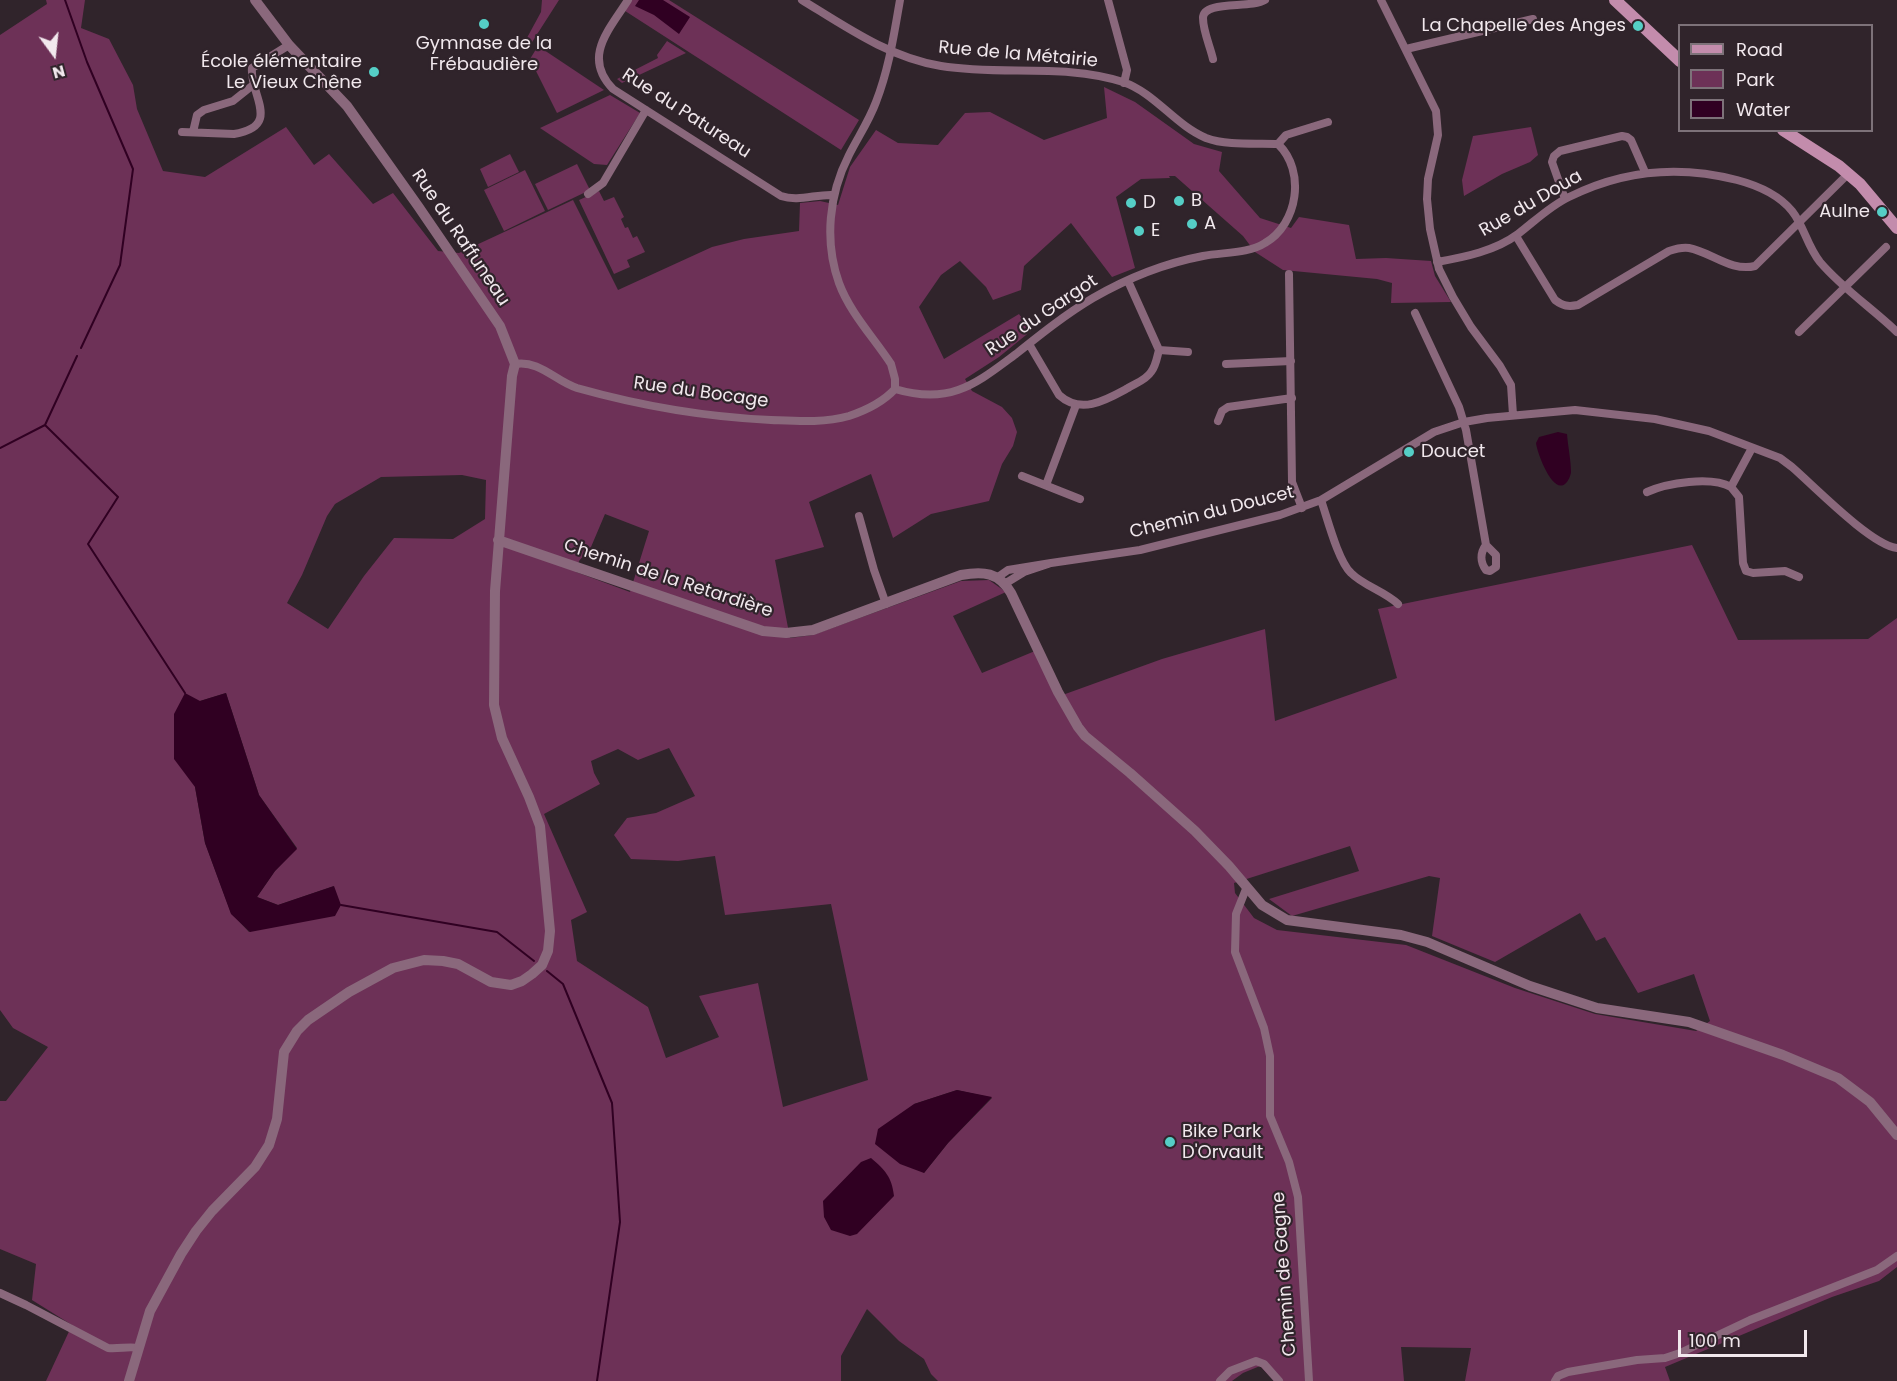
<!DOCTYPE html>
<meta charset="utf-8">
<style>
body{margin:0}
#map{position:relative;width:1897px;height:1381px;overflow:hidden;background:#30242b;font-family:Poppins,sans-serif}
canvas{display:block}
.legend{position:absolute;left:1678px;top:24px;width:195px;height:108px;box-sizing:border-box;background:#30242b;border:2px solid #7d7279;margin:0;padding:8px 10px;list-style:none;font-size:18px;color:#f1e8ed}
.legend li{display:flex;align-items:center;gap:12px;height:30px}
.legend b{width:30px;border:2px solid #7d7279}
.north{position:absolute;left:24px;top:24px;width:60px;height:60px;-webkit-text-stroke:4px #30242b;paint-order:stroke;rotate:165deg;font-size:16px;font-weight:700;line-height:24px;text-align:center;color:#f1e8ed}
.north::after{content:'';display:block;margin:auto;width:21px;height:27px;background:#f1e8ed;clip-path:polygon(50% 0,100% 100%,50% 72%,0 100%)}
.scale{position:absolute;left:1678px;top:1330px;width:129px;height:27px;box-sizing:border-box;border:3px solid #f1e8ed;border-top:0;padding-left:8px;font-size:18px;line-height:21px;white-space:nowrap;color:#f1e8ed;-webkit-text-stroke:4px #30242b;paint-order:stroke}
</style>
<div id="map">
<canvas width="1897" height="1381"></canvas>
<ul class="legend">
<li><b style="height:8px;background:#c38cac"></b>Road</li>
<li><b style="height:16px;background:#6d3157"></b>Park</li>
<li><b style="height:16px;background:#300022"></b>Water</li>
</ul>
<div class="north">N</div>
<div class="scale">100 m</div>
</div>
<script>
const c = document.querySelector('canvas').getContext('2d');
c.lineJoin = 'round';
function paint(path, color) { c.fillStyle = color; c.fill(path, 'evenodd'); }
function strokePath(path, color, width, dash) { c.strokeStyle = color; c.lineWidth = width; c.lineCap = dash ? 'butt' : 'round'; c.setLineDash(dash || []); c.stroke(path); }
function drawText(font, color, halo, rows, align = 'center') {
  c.font = font + ' Poppins,sans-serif'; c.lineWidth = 4.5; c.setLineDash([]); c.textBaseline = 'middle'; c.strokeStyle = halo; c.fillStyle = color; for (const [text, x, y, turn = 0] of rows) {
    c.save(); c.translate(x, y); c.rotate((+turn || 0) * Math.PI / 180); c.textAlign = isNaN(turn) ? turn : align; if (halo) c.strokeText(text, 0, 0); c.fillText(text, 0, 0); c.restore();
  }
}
paint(new Path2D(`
 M46 0H85L81 28 109 39 133 85 137 109 163 171 205 177 286 127 314 165 329 154 373 204 393 193 438 251 459 253 573 200 618 290 712 247 744 239 799 231 800 203 820 201 838 205 850 167 876 130 898 143 938 145 965 113 990 112 1044 140 1107 118 1104 87 1135 102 1194 144 1222 152 1219 171 1260 218 1291 228 1299 217 1349 225 1356 259 1386 258 1431 261 1435 276 1451 302 1391 303 1392 283 1377 279 1283 270 1255 252 1243 236 1175 176H1169L1170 178 1141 179 1116 197 1135 268 1112 277 1071 223 1024 266 1021 290 993 300 986 287 960 261 941 275 919 307 944 359 1019 314 1031 331 999 357 965 379 972 391 1002 407 1012 418 1017 432 1013 446 1002 464 989 501 931 514 893 538 871 474 809 502 824 547 775 560 790 638 813 635 961 581 989 580 1006 592 953 616 982 673 1035 651 1057 697 1162 659 1265 629 1275 721 1397 678 1378 609 1692 545 1738 640 1868 639 1897 618V1267L1879 1281 1832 1297 1665 1367 1670 1381H1465L1471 1348 1401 1347 1404 1381H1274L1260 1366 1243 1373 1232 1381H938L931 1374 924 1359 899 1341 867 1309 841 1356V1381H46L72 1325 32 1300 36 1264 0 1249V1101H6L48 1047 13 1028 0 1010V35L47 4ZM462 475 486 480 485 519 453 539 394 538 364 576 328 629 287 603 302 575 327 516 335 504 381 477ZM605 514 649 531 630 592 576 572 579 561 591 547ZM226 693 259 795 297 848 275 871 257 897 278 905 334 886 249 932 231 913 205 843 195 787 200 701ZM669 748 695 796 656 813 627 818 614 835 631 859 678 861 715 856 725 915 831 904 868 1080 783 1107 758 983 699 996 719 1037 666 1058 648 1007 577 961 571 920 587 912 544 814 600 784 594 773 591 761 618 749 638 760ZM1350 846 1359 871 1269 899 1292 916 1429 876 1440 878 1432 936 1495 962 1580 913 1596 941 1605 937 1638 993 1694 974 1710 1021 1696 1031 1595 1014 1515 988 1406 945 1277 930 1254 918 1235 893 1234 883ZM957 1090 992 1098 948 1143 924 1173 914 1104Z
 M542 0H559L527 50 522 47 541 12Z
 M628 0H669L859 120 841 150 622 9Z
 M667 41 686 53 622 83 617 79 658 58 657 55Z
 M538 46 604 90 557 113 530 59Z
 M610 95 640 113 607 165 594 164 540 128Z
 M1531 127 1538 155 1530 162 1502 174 1464 196 1462 180 1473 136Z
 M510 154 519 172 488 187 480 169Z
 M577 164 590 190 548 210 535 184Z
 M525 170 545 211 504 231 484 190Z
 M599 191 604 201 614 197 624 217 621 219 625 228 628 227 633 238 637 236 645 252 627 260 630 267 614 274 579 200Z`), '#6d3157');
paint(new Path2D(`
 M639 0H663L690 17 679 34 654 15 635 6Z
 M1558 432 1567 434C1568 447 1571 460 1571 472 1571 475 1568 482 1565 484 1552 494 1537 452 1536 443L1539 437Z
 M185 693 200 701 226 693 259 795 297 849 275 871 257 897 278 905 334 886 341 905 335 916 250 932 231 914 205 843 195 787 174 759V714Z
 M957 1090 992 1097 948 1143 924 1173 900 1164 875 1144 878 1129 914 1104Z
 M871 1158C885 1170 892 1177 894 1196L857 1234 850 1236 831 1230 824 1217 823 1201 861 1162Z`), '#300022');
strokePath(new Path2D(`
 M65 0 87 62 133 169 120 265 81 348
 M45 425 118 497 88 544 185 693
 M0 448 45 425 77 356
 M341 905 497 932 534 961
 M547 971 563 984 612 1103 620 1222 597 1381`), '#300022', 2);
strokePath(new Path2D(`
 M628 0C609 30 582 57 613 89L781 196C798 202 816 194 833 195
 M802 0C846 27 890 58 941 66 1001 76 1064 63 1123 82 1155 93 1175 125 1206 138 1227 146 1256 143 1278 144 1306 171 1298 224 1265 243 1248 254 1223 252 1203 256 1166 263 1126 279 1093 298 1066 314 1041 334 1016 354 998 367 979 383 958 390 938 397 915 395 895 389
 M1108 0 1127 70 1124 83
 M1381 0 1436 111 1438 135 1428 179 1427 199 1430 229 1439 269 1453 297 1471 327 1500 366 1511 385 1513 415
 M1406 49 1533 19
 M1213 59C1210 46 1203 31 1203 18 1203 0 1251 9 1265 0
 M182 132 234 134C283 126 249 94 252 68L289 45
 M193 132 197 115 204 110 233 101 253 85
 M1278 144 1286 135 1328 122
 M588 194 603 183 646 110
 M1565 199 1552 162 1554 156 1560 151 1622 136 1627 137 1631 140 1645 172
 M1516 236 1555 300C1563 306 1568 307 1578 305L1669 251C1675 249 1682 247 1689 248 1711 252 1731 272 1755 266L1848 174
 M1437 262C1465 257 1495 251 1518 234 1535 221 1550 206 1569 197 1623 170 1679 165 1737 180 1756 185 1779 195 1792 211 1804 226 1807 246 1820 262 1843 289 1872 308 1897 332
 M1289 274 1292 482 1302 508
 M1415 313 1459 407 1466 430 1486 545 1496 555V567L1490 571 1486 570C1480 562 1480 553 1486 545
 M1799 332 1886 247
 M1029 344 1059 395C1081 415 1106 400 1128 388 1136 383 1146 380 1151 372 1156 366 1157 357 1159 350L1128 281
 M1159 350 1188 352
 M515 364C540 360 555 381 577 388 641 406 705 417 771 420 797 421 824 423 849 416 867 410 883 402 895 389V379L891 364C874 338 850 313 839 283 824 241 829 194 849 155 858 137 869 121 876 102 889 69 894 34 900 0
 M1226 364 1291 361
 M1218 421 1222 411 1228 407 1292 398
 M1752 448 1731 487 1739 497 1743 563 1746 571 1753 573 1785 571 1799 577
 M1022 476 1080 499
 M1046 485 1076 405
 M1647 492C1667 483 1711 476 1731 487
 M1321 500C1327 517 1338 561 1351 573 1364 586 1384 591 1398 604
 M859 516 874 570 886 604
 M1051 563 1140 550 1280 515 1321 500 1434 432 1464 422 1487 418 1575 410 1655 419 1709 431 1780 458 1792 467C1814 486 1871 545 1897 548
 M998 577 1008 570 1051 563 1024 572 1006 583
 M1246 889 1236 914 1235 952 1264 1028 1270 1056V1116L1289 1162 1298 1197 1309 1381
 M0 1293 26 1305 108 1348C119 1349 130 1346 138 1348
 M1220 1381 1230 1371 1256 1361 1264 1364 1279 1381
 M1555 1381 1558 1376 1568 1372 1637 1360 1665 1358 1680 1353 1750 1320 1877 1270 1897 1256`), '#8a687c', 8);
strokePath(new Path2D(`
 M498 540 763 631 786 633 813 630 961 575C983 571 999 572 1011 593L1058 692 1078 727 1085 736 1130 773 1195 831 1229 866 1262 905 1287 920 1401 935 1427 942 1530 986 1597 1008 1689 1022 1783 1055 1838 1078 1870 1102 1897 1135
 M129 1381 150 1311 181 1254 196 1231 212 1211 255 1167 269 1145 277 1119 284 1052 297 1031 308 1020 349 992 393 968 424 960 443 961 458 964 491 982 511 985 522 981 532 974 542 965 548 951 550 931 540 826 529 797 502 738 494 705 495 591 512 376 515 364 500 326 418 206 347 106 289 45 255 0`), '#8a687c', 10);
strokePath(new Path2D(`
 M1615 0 1680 61
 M1783 130 1839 166 1860 184 1897 228`), '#c38cac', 12);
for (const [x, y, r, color] of [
 [484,24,6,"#55cec6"],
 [1638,26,6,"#55cec6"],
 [374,72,6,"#55cec6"],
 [1179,201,6,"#55cec6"],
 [1131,203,6,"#55cec6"],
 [1882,212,6,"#55cec6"],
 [1192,224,6,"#55cec6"],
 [1139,231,6,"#55cec6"],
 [1409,452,6,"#55cec6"],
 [1170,1142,6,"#55cec6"]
]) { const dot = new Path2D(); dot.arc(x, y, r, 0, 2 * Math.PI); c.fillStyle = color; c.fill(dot); strokePath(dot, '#30242b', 2); }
drawText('18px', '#f1e8ed', '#30242b', [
 ["La Chapelle des Anges",1626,26,"right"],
 ["Gymnase de la",484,44,"center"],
 ["Frébaudière",484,65,"center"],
 ["École élémentaire",362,62,"right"],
 ["Le Vieux Chêne",362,83,"right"],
 ["B",1191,201],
 ["D",1143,203],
 ["Aulne",1870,212,"right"],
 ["A",1204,224],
 ["E",1151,231],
 ["Doucet",1421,452],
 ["Bike Park",1182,1132],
 ["D'Orvault",1182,1153]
], 'left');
drawText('18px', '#f1e8ed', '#30242b', [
 ["Rue de la Métairie",1018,55,5],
 ["Rue du Patureau",686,114,33],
 ["Rue du Doua",1531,204,-30],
 ["Rue du Raffuneau",460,238,56],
 ["Rue du Gargot",1042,316,-34],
 ["Rue du Bocage",701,393,8],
 ["Chemin du Doucet",1212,513,-14],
 ["Chemin de la Retardière",668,579,18],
 ["Chemin de Gagne",1285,1274,-94]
]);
</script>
